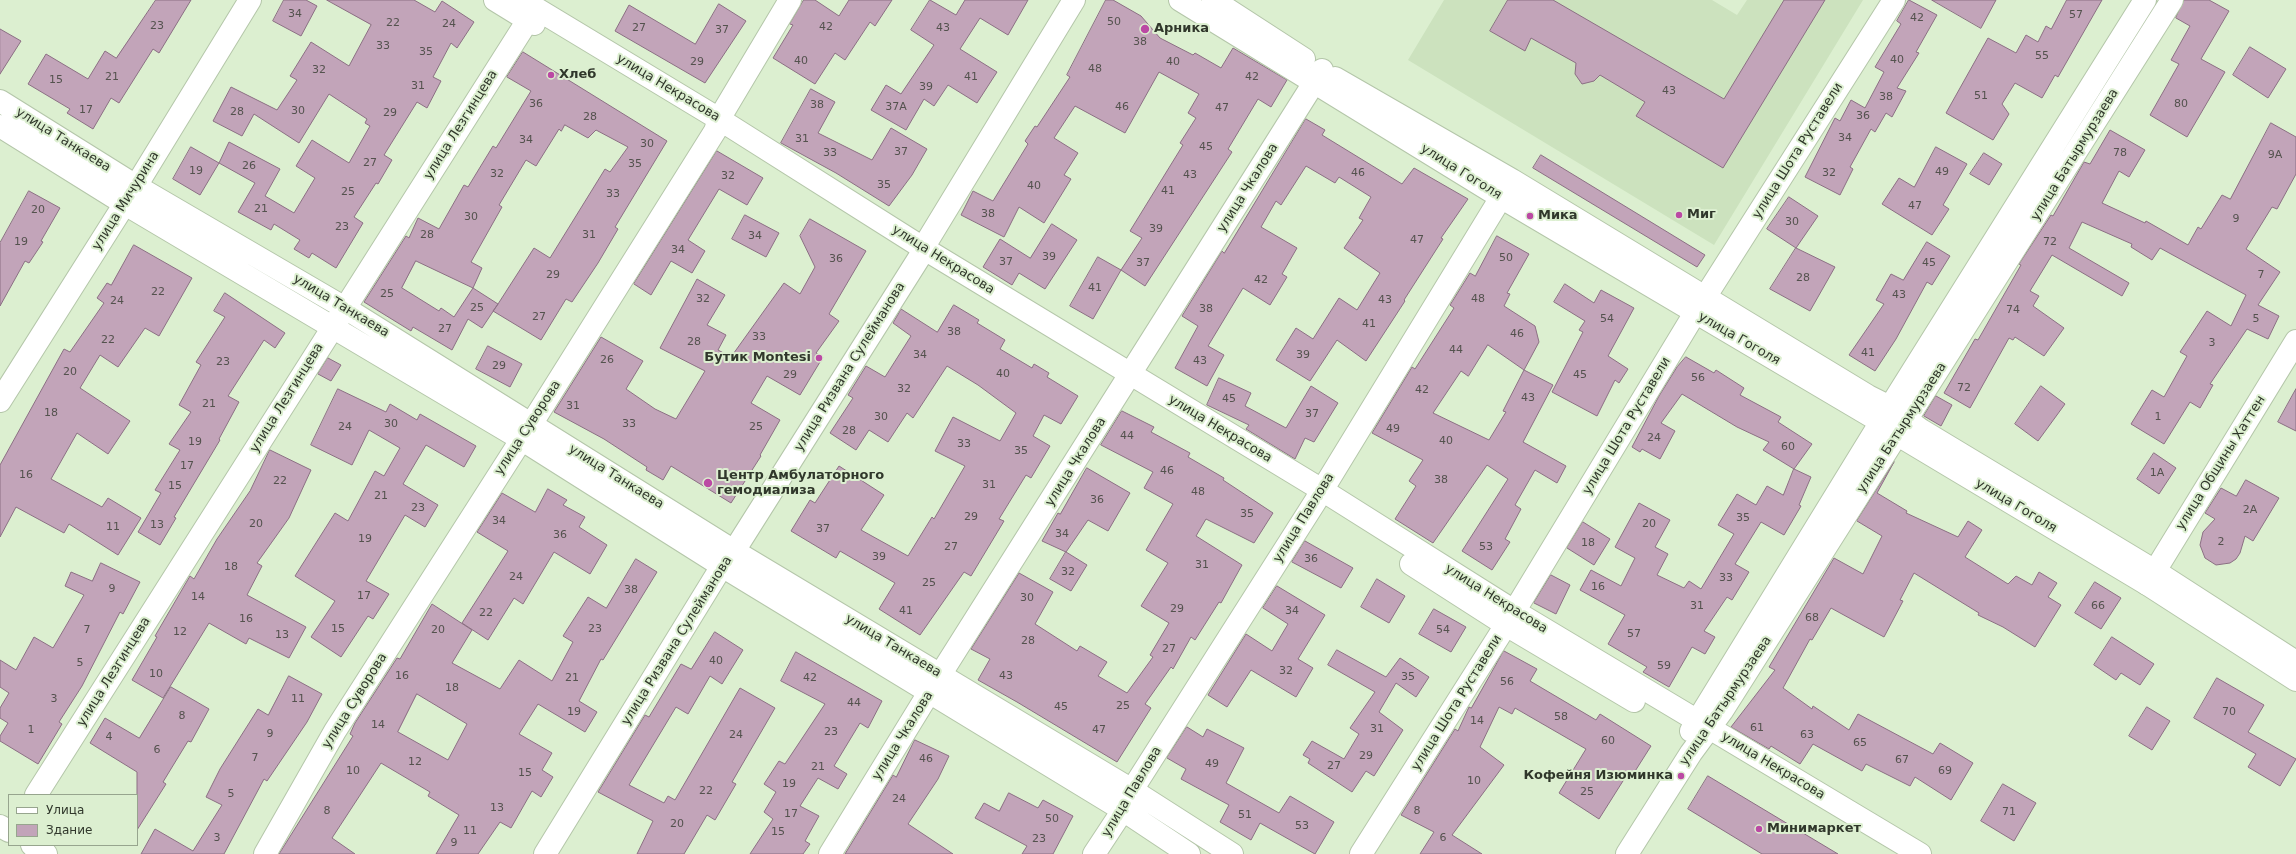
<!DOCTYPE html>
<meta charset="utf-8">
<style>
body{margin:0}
#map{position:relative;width:2296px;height:854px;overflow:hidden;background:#dcefd0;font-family:"DejaVu Sans",sans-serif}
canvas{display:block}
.legend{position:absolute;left:8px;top:794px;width:130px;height:52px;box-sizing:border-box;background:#dcefd0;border:1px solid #97a58e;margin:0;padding:5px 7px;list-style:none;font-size:12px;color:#30372b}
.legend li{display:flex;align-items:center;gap:8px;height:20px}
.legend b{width:20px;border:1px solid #97a58e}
</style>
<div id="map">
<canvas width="2296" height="854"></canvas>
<ul class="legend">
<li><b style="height:5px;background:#fff"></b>Улица</li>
<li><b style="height:11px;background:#c2a4b9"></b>Здание</li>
</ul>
</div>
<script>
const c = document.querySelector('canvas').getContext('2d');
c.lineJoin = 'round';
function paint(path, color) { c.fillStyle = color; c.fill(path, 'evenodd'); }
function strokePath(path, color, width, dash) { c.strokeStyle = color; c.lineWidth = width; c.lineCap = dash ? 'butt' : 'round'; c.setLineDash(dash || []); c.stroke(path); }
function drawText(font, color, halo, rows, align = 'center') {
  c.font = font + ' "DejaVu Sans",sans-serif'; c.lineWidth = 4; c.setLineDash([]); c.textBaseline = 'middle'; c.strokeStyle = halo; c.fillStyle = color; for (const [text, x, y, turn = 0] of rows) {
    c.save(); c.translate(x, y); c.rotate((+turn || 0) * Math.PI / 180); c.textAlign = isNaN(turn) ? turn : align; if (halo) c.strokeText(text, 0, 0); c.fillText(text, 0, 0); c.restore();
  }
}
paint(new Path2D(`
 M1444 0H1712L1737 15 1747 0H1863L1714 245 1408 60Z`), '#cce2be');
const building = new Path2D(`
 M156 0H191L159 53 153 49 119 103 111 98 93 129 67 113 70 109 28 84 46 54 88 79 105 51 116 58Z
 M284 0H306L317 6 301 36 273 21Z
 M327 0H414L435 12 442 1 474 22 457 48 451 43 433 77 441 81 427 108 417 102 384 155 392 160 378 184 376 183 354 217 363 223 336 268 312 253 309 258 294 249 300 240 274 224 271 230 238 212 255 183 219 163 229 142 280 169 265 196 294 213 315 178 296 166 312 140 349 163 370 126 365 123 367 119 329 94 299 143 254 114 242 136 213 121 231 87 277 110 297 80 290 76 311 42 349 66 371 25Z
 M804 0H815L839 16 849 0H892L875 26 870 22 845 60 835 53 815 84 773 58 793 25 790 24Z
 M930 0 956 15 965 0H1028L1008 35 980 18 960 49 997 72 977 103 948 85 934 106 924 99 906 130 871 110 886 85 901 94 934 45 911 30Z
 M1106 0H1113L1141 16 1160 38 1193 55 1195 53 1221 68 1233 48 1287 80 1271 107 1258 99 1228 149 1232 152 1145 286 1121 270 1142 238 1130 231 1183 145 1180 143 1196 118 1188 113 1199 94 1159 72 1125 133 1075 106 1054 138 1078 153 1064 175 1071 179 1044 223 1019 207 1004 237 961 215 973 191 993 201 1028 144 1025 141 1035 126 1037 127 1070 77 1067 75Z
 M1508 0H1553L1724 99 1784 0H1825L1723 168 1636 116 1645 102 1600 75 1594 81 1582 84 1575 74 1576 63 1531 38 1525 51 1490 31Z
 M1909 0 1937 15 1916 52 1919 53 1897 88 1906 91 1892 117 1886 113 1875 132 1871 129 1850 167 1853 169 1840 195 1805 177 1835 118 1840 121 1851 100 1865 108 1884 72 1875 67 1901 24 1897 21Z
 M1932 0H1996L1981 28Z
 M2067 0H2102L2058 77 2055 75 2042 98 2015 83 2002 104 2009 114 1993 140 1946 113 1988 38 2016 53 2026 35 2038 42 2046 26 2051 29Z
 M2184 0H2209L2229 11 2201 59 2225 72 2187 137 2150 115 2179 64 2171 60 2190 26 2176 18Z
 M719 4 746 21 705 83 615 31 629 5 695 44Z
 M0 29 21 41 0 74Z
 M2250 47 2286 69 2268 98 2233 75Z
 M523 52 667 141 615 227 618 229 598 263 572 302 566 299 541 340 493 311 498 304 482 328 468 319 452 350 413 327 411 331 364 302 406 236 409 238 418 218 439 229 464 185 468 187 493 146 496 148 531 91 507 77ZM565 125 588 138 596 130 628 147 610 172 605 169 550 258 534 248 498 304 473 288 482 268 471 262 502 207 499 205 526 160 536 166 559 129 561 131ZM416 261 473 288 454 317 441 308 439 311 402 288Z
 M811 89 835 102 818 133 872 160 891 128 927 149 912 175 889 206 836 173 781 143Z
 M1306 119 1325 130 1322 135 1402 184 1414 168 1468 199 1441 238 1443 239 1404 300 1405 301 1366 361 1337 340 1310 381 1276 360 1296 328 1313 339 1339 298 1357 310 1380 273 1344 248 1363 220 1359 218 1371 197 1339 177 1335 183 1306 166 1281 205 1276 201 1261 227 1297 248 1282 274 1287 277 1270 305 1243 288 1208 346 1224 355 1207 386 1175 368 1198 326 1182 316 1222 251 1224 253Z
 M2271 123 2296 137V174L2277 209 2272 207 2246 249 2280 272 2258 305 2279 316 2268 339 2247 329 2210 384 2213 385 2200 408 2190 402 2164 444 2131 424 2152 390 2164 397 2187 356 2180 352 2207 311 2231 326 2246 295 2160 248 2152 260 2131 247 2132 244 2082 222 2069 248 2129 283 2122 296 2052 255 2030 291 2039 296 2033 306 2064 328 2044 356 2015 337 2013 340 2009 338 1970 408 1944 393 1975 339 1978 340 2021 265 2019 264 2051 215 2053 216 2084 162 2090 164 2110 130 2145 150 2129 177 2119 171 2102 203 2145 223 2146 221 2188 245 2198 227 2201 229 2222 195 2230 199Z
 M191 147 219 163 200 195 173 179Z
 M1936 147 1967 164 1943 205 1949 209 1932 235 1882 204 1899 178 1914 187Z
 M717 151 763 178 747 205 719 189 688 240 705 251 692 273 671 261 651 295 634 284Z
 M1984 153 2002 164 1989 185 1970 174Z
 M1541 155 1705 255 1697 267 1533 168Z
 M29 191 60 208 41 241 43 242 29 263 25 261 0 306V243Z
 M1789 197 1818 216 1796 248 1767 229Z
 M745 215 779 233 766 257 732 239Z
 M810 219 866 251 829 314 839 321 816 353 823 357 800 395 767 376 751 403 780 420 760 455 761 456 731 503 671 466 663 480 646 470 647 467 604 439 554 412 601 337 643 361 626 389 655 409 676 419 705 371 660 348 697 279 725 295 707 325 726 335 718 350 731 357 784 283 800 294 815 267 800 236Z
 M1052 224 1077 240 1045 289 1019 273 1012 285 983 267 1000 239 1030 258Z
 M1497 236 1529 254 1507 293 1510 294 1504 306 1535 326 1539 342 1524 370 1553 385 1523 442 1566 466 1557 483 1535 470 1515 505 1521 509 1505 539 1510 542 1492 570 1462 551 1508 479 1487 465 1433 543 1395 519 1416 486 1409 481 1423 460 1372 433 1412 367 1415 369 1454 308 1450 305 1470 273 1475 276ZM1488 345 1524 370 1503 411 1506 412 1489 440 1433 413 1461 371 1468 376Z
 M1927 242 1950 256 1932 285 1927 282 1896 339 1875 371 1849 355 1884 304 1876 300 1891 274 1903 280Z
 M134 245 192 278 159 336 145 328 118 367 100 355 80 388 130 421 108 454 77 433 51 479 102 507 108 498 141 518 118 555 69 524 64 533 16 507 0 537V465L64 349 70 352 104 303 97 298 107 283 111 285Z
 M1796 248 1835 267 1810 311 1770 289Z
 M1098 257 1121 270 1093 319 1070 306Z
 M1565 284 1594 303 1601 290 1634 308 1608 356 1628 369 1619 383 1615 380 1597 416 1552 392 1583 332 1579 330 1585 321 1554 302Z
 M225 293 285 333 275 348 264 340 228 396 239 402 219 439 220 440 174 517 176 518 160 545 138 532 161 493 155 490 180 450 169 444 191 412 179 405 201 365 196 362 225 317 214 311Z
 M954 305 979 320 977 323 1005 340 1000 349 1032 368 1034 364 1049 373 1047 377 1078 396 1061 424 1044 415 1033 436 1050 446 1031 478 1026 475 999 519 1004 521 971 576 964 572 920 635 879 609 895 583 840 551 836 558 791 531 810 500 815 503 839 466 884 495 861 530 908 556 932 517 934 519 965 466 935 451 953 417 1000 441 1016 413 978 385 947 366 913 418 907 413 888 442 869 430 856 450 830 433 853 398 848 395 866 366 885 377 911 336 893 323 901 309 937 332Z
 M488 346 522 364 510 387 476 369Z
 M1686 357 1714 373 1716 370 1744 388 1740 395 1781 417 1778 422 1812 444 1794 469 1763 450 1769 442 1737 427 1682 394 1661 423 1675 431 1660 459 1642 449 1640 452 1632 447 1659 396 1677 367Z
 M328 358 341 365 331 381 318 374Z
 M1219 378 1251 393 1245 406 1286 428 1311 386 1338 403 1314 442 1305 438 1295 459 1246 429 1249 425 1207 405Z
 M2041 386 2065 404 2038 441 2015 424Z
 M338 389 386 412 390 404 417 420 420 414 476 446 464 467 426 445 403 484 438 505 425 527 405 515 366 581 389 594 373 619 368 616 341 657 311 637 335 601 295 576 335 513 348 521 375 471 384 476 400 448 369 430 352 465 311 445Z
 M2296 389V431L2278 422Z
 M1936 396 1952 405 1941 426 1924 416Z
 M1122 411 1154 427 1151 432 1190 453 1188 457 1224 478 1223 480 1273 513 1254 543 1206 519 1196 536 1242 565 1221 603 1219 602 1195 640 1191 637 1173 669 1171 667 1145 704 1151 708 1117 762 1017 702 978 680 990 659 971 649 1019 573 1053 592 1035 624 1077 651 1080 646 1107 662 1098 676 1127 693 1153 657 1150 655 1169 623 1141 606 1168 563 1146 550 1173 504 1144 488 1153 472 1101 445Z
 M270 450 311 470 289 518 257 563 262 566 247 595 306 627 289 658 249 638 246 644 209 623 163 698 132 680 157 637 155 636 190 576 194 579 217 539 250 491Z
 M2154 453 2176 468 2159 494 2137 479Z
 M1894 462 1877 493 1907 511 1906 513 1958 537 1968 521 1982 530 1965 557 2008 584 2016 576 2032 585 2039 572 2057 583 2048 597 2061 605 2035 647 2003 627 1978 615 1979 613 1914 573 1900 600 1903 601 1884 637 1831 608 1812 640 1810 639 1783 688 1812 709 1813 706 1849 730 1858 714 1933 754 1940 743 1973 763 1951 800 1915 777 1910 786 1866 764 1862 771 1813 744 1800 764 1771 746 1769 749 1731 727 1775 670 1769 667 1834 558 1863 574 1882 536 1857 521Z
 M1087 468 1130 493 1108 531 1088 520 1066 552 1042 541 1058 513 1060 514Z
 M1794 469 1811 477 1799 505 1801 506 1784 535 1761 522 1735 564 1749 572 1732 600 1727 597 1704 631 1715 637 1705 654 1692 647 1669 687 1643 672 1647 667 1608 644 1625 615 1580 590 1591 570 1621 586 1635 558 1615 547 1639 503 1670 520 1655 547 1668 554 1657 575 1684 588 1689 581 1701 589 1734 534 1718 525 1737 494 1756 505 1767 486 1783 495Z
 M2246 480 2279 498 2253 541 2245 536 2240 553 2236 559 2230 563 2216 565 2205 558 2200 545 2203 532 2215 519 2205 513 2221 488 2236 496Z
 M548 489 567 500 563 505 585 517 579 527 607 545 590 574 554 552 523 604 514 598 488 640 462 623 508 551 477 532 502 493 535 512Z
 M1583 522 1610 539 1594 565 1567 548Z
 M1305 541 1353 568 1341 588 1292 562Z
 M1066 552 1087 565 1071 591 1050 579Z
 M636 559 657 572 603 660 601 659 579 701 597 712 585 732 538 704 519 734 552 753 542 770 553 777 541 797 532 791 511 828 500 822 478 854H436L459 815 428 796 430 792 381 763 332 838 355 854H279L353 736 350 734 355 723 397 658 400 659 432 604 472 630 452 663 500 689 519 660 552 681 573 642 563 636 588 597 606 608ZM417 694 467 724 448 760 398 732Z
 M101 563 140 582 123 614 120 612 82 686 59 722 62 724 38 764 0 741V736L8 723 0 718V708L9 693 0 687V660L16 670 34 637 53 648 84 595 65 586 71 572 92 581Z
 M1551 575 1570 585 1556 614 1534 603Z
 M1377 579 1405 596 1389 623 1361 607Z
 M2095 582 2121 598 2101 629 2075 613Z
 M1277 586 1325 615 1298 659 1313 668 1296 697 1251 670 1227 707 1208 695 1246 634 1272 651 1288 624 1263 608Z
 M1434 609 1466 627 1451 652 1419 634Z
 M715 632 743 650 722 684 710 676 688 714 676 707 629 785 664 803 668 796 675 800 740 688 775 708 732 782 736 784 715 820 707 815 684 854H637L653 821 598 792 645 715 649 717 681 664 691 669Z
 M2112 637 2154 664 2140 685 2121 673 2116 680 2094 665Z
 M1337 650 1386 677 1400 658 1429 677 1416 697 1396 683 1379 712 1403 730 1374 776 1366 771 1352 792 1308 763 1310 759 1303 755 1312 741 1344 759 1359 734 1350 728 1375 692 1328 665Z
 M1504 651 1537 669 1530 681 1596 720 1600 714 1651 746 1632 776 1628 773 1599 819 1559 793 1586 749 1515 708 1512 714 1499 707 1480 747 1504 765 1452 835 1482 854H1420L1434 832 1401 815 1455 729 1458 731 1469 707 1471 708Z
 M796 652 882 701 868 728 860 723 834 766 847 774 838 789 818 778 800 806 819 816 805 841 810 844 803 854H750L773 819 764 812 776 792 764 784 779 761 785 764 825 704 781 681Z
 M289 676 322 694 307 722 267 781 264 779 224 854H141L155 829 193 851 222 805 206 797 220 769 258 709 268 715Z
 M2217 678 2264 705 2248 732 2296 759 2280 786 2248 767 2256 754 2194 718Z
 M171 687 209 709 191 742 188 741 163 782 166 784 137 830V772L90 743 105 718 139 738Z
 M2147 707 2170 721 2152 750 2129 736Z
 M1187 727 1203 737 1207 729 1244 748 1226 783 1279 813 1290 796 1334 822 1315 854 1260 823 1251 840 1220 822 1229 805 1181 779 1186 769 1167 758Z
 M915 740 949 756 938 779 908 824 953 854H845L893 775 896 777Z
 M1708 776 1838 854H1762L1688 809Z
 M2003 784 2036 803 2014 841 1981 821Z
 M1009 793 1038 808 1043 800 1073 816 1053 854H1022L1027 846 975 818 984 803 999 811Z`);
paint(building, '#c2a4b9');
strokePath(building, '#8b6f83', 1);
const minor = new Path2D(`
 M495 0 534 24
 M522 0 719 119 923 248 1322 490 1514 611 1920 854
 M0 401 136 186 250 0
 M1411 564 1506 625 1634 701
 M2147 584 2296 341
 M1691 731 1890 407 2145 0
 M36 795 528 20 533 6
 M0 826 9 831
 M32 845 46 854
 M265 854 335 731 532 423 715 131 719 119 790 0
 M545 854 722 566 734 551 919 258 923 248 1074 0
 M830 854 930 691 1322 70
 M1094 854 1123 810 1132 790 1315 502 1511 181
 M1361 854 1506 625 1695 313 1894 0
 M1627 854 1691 753 1722 711 2172 0`);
const tertiary = new Path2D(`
 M1180 0 1502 198 1881 422 1898 435 2147 584 2296 680
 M1213 0 1304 59
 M1335 78 1512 180 1868 396 1890 407 1921 430 2155 571 2296 662`);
const secondary = new Path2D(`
 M0 101 136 186 345 308 734 551 1132 790 1232 854
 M0 126 125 204 521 439 722 566 1123 810 1189 854`);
strokePath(minor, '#b4c6a9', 24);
strokePath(tertiary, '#b4c6a9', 24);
strokePath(secondary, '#b4c6a9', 24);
strokePath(minor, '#fff', 22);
strokePath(tertiary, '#fff', 22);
strokePath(secondary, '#fff', 22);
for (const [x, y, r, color] of [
 [1145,29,5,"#bb49a4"],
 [551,75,4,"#bb49a4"],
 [1679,215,4,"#bb49a4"],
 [1530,216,4,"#bb49a4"],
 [819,358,4,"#bb49a4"],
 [708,483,5,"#bb49a4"],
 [1681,776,4,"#bb49a4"],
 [1759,829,4,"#bb49a4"]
]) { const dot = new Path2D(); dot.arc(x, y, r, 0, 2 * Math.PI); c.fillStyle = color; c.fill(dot); strokePath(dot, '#dcefd0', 1.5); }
drawText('11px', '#54524e', null, [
 ["34",295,14],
 ["57",2076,15],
 ["42",1917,18],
 ["50",1114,22],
 ["22",393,23],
 ["24",449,24],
 ["23",157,26],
 ["42",826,27],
 ["27",639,28],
 ["43",943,28],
 ["37",722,30],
 ["38",1140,42],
 ["33",383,46],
 ["35",426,52],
 ["55",2042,56],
 ["40",1897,60],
 ["40",801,61],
 ["29",697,62],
 ["40",1173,62],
 ["48",1095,69],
 ["32",319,70],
 ["21",112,77],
 ["41",971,77],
 ["42",1252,77],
 ["15",56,80],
 ["31",418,86],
 ["39",926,87],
 ["43",1669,91],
 ["51",1981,96],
 ["38",1886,97],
 ["36",536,104],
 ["80",2181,104],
 ["38",817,105],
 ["37А",896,107],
 ["46",1122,107],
 ["47",1222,108],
 ["17",86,110],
 ["30",298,111],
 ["28",237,112],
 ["29",390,113],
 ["36",1863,116],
 ["28",590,117],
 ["34",1845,138],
 ["31",802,139],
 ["34",526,140],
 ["30",647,144],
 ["45",1206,147],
 ["37",901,152],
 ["33",830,153],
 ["78",2120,153],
 ["9А",2275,155],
 ["27",370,163],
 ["35",635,164],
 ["26",249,166],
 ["19",196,171],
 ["49",1942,172],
 ["46",1358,173],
 ["32",1829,173],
 ["32",497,174],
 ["43",1190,175],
 ["32",728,176],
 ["35",884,185],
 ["40",1034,186],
 ["41",1168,191],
 ["25",348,192],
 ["33",613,194],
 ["47",1915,206],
 ["21",261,209],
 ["20",38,210],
 ["38",988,214],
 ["30",471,217],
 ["9",2236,219],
 ["30",1792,222],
 ["23",342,227],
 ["39",1156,229],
 ["28",427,235],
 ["31",589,235],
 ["34",755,236],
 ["47",1417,240],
 ["19",21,242],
 ["72",2050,242],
 ["34",678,250],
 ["39",1049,257],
 ["50",1506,258],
 ["36",836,259],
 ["37",1006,262],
 ["37",1143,263],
 ["45",1929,263],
 ["29",553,275],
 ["7",2261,275],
 ["28",1803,278],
 ["42",1261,280],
 ["41",1095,288],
 ["22",158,292],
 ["25",387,294],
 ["43",1899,295],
 ["32",703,299],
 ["48",1478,299],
 ["43",1385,300],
 ["24",117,301],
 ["25",477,308],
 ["38",1206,309],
 ["74",2013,310],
 ["27",539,317],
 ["54",1607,319],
 ["5",2256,319],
 ["41",1369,324],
 ["27",445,329],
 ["38",954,332],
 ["46",1517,334],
 ["33",759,337],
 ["22",108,340],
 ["28",694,342],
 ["3",2212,343],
 ["44",1456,350],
 ["41",1868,353],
 ["34",920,355],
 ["39",1303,355],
 ["26",607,360],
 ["43",1200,361],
 ["23",223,362],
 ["29",499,366],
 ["20",70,372],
 ["40",1003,374],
 ["29",790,375],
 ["45",1580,375],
 ["56",1698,378],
 ["72",1964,388],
 ["32",904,389],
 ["42",1422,390],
 ["43",1528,398],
 ["45",1229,399],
 ["21",209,404],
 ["31",573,406],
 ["18",51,413],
 ["37",1312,414],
 ["30",881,417],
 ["1",2158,417],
 ["30",391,424],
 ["33",629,424],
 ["24",345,427],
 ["25",756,427],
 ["49",1393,429],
 ["28",849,431],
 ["44",1127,436],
 ["24",1654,438],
 ["40",1446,441],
 ["19",195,442],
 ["33",964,444],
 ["60",1788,447],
 ["35",1021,451],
 ["17",187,466],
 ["46",1167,471],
 ["1А",2157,473],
 ["16",26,475],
 ["38",1441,480],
 ["22",280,481],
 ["31",989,485],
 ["15",175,486],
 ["48",1198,492],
 ["21",381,496],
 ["36",1097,500],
 ["23",418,508],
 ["2А",2250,510],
 ["35",1247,514],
 ["29",971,517],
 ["35",1743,518],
 ["34",499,521],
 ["20",256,524],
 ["20",1649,524],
 ["13",157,525],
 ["11",113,527],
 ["37",823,529],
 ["34",1062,534],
 ["36",560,535],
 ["19",365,539],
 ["2",2221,542],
 ["18",1588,543],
 ["27",951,547],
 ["53",1486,547],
 ["39",879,557],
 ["36",1311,559],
 ["31",1202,565],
 ["18",231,567],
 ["32",1068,572],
 ["24",516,577],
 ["33",1726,578],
 ["25",929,583],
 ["16",1598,587],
 ["9",112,589],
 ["38",631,590],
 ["17",364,596],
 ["14",198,597],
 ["30",1027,598],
 ["31",1697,606],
 ["66",2098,606],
 ["29",1177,609],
 ["41",906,611],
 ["34",1292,611],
 ["22",486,613],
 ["68",1812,618],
 ["16",246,619],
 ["15",338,629],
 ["23",595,629],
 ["7",87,630],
 ["20",438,630],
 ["54",1443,630],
 ["12",180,632],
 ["57",1634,634],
 ["13",282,635],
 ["28",1028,641],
 ["27",1169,649],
 ["40",716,661],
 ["5",80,663],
 ["59",1664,666],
 ["32",1286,671],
 ["10",156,674],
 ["16",402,676],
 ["43",1006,676],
 ["35",1408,677],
 ["21",572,678],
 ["42",810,678],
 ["56",1507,682],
 ["18",452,688],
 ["3",54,699],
 ["11",298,699],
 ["44",854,703],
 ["25",1123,706],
 ["45",1061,707],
 ["19",574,712],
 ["70",2229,712],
 ["8",182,716],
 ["58",1561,717],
 ["14",1477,721],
 ["14",378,725],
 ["61",1757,728],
 ["31",1377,729],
 ["1",31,730],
 ["47",1099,730],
 ["23",831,732],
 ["9",270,734],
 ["24",736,735],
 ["63",1807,735],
 ["4",109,737],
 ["60",1608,741],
 ["65",1860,743],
 ["6",157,750],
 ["29",1366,756],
 ["7",255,758],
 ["46",926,759],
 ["67",1902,760],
 ["12",415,762],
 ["49",1212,764],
 ["27",1334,766],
 ["21",818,767],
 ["10",353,771],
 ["69",1945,771],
 ["15",525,773],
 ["10",1474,781],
 ["19",789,784],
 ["22",706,791],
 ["25",1587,792],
 ["5",231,794],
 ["24",899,799],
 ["13",497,808],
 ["8",327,811],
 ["8",1417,811],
 ["71",2009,812],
 ["17",791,814],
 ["51",1245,815],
 ["50",1052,819],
 ["20",677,824],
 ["53",1302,826],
 ["11",470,831],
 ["15",778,832],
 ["3",217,838],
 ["6",1443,838],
 ["23",1039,839],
 ["9",454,843]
]);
drawText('bold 13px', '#30372b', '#dcefd0', [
 ["Арника",1154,29],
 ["Хлеб",559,75],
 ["Миг",1687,215],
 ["Мика",1538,216],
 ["Бутик Montesi",811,358,"right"],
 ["Центр Амбулаторного",717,476],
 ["гемодиализа",717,491],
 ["Кофейня Изюминка",1673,776,"right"],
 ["Минимаркет",1767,829]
], 'left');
drawText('13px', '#30372b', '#dcefd0', [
 ["улица Некрасова",668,88,31],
 ["улица Лезгинцева",461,125,-58],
 ["улица Танкаева",63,140,32],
 ["улица Шота Руставели",1798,151,-58],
 ["улица Батырмурзаева",2075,155,-58],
 ["улица Гоголя",1461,172,32],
 ["улица Чкалова",1248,188,-58],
 ["улица Мичурина",126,201,-58],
 ["улица Некрасова",943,260,32],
 ["улица Танкаева",341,306,31],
 ["улица Гоголя",1739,339,30],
 ["улица Ризвана Сулейманова",850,367,-58],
 ["улица Лезгинцева",287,398,-58],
 ["улица Шота Руставели",1627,426,-59],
 ["улица Суворова",528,428,-57],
 ["улица Батырмурзаева",1902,428,-57],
 ["улица Некрасова",1220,429,31],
 ["улица Чкалова",1076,462,-58],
 ["улица Общины Хаттен",2221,463,-58],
 ["улица Танкаева",616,477,32],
 ["улица Гоголя",2016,506,31],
 ["улица Павлова",1304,518,-58],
 ["улица Некрасова",1496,599,32],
 ["улица Ризвана Сулейманова",677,641,-58],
 ["улица Танкаева",893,646,31],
 ["улица Лезгинцева",114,672,-58],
 ["улица Суворова",355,701,-58],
 ["улица Батырмурзаева",1726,701,-56],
 ["улица Шота Руставели",1457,703,-58],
 ["улица Чкалова",903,736,-58],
 ["улица Некрасова",1773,766,31],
 ["улица Павлова",1132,792,-59]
]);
</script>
